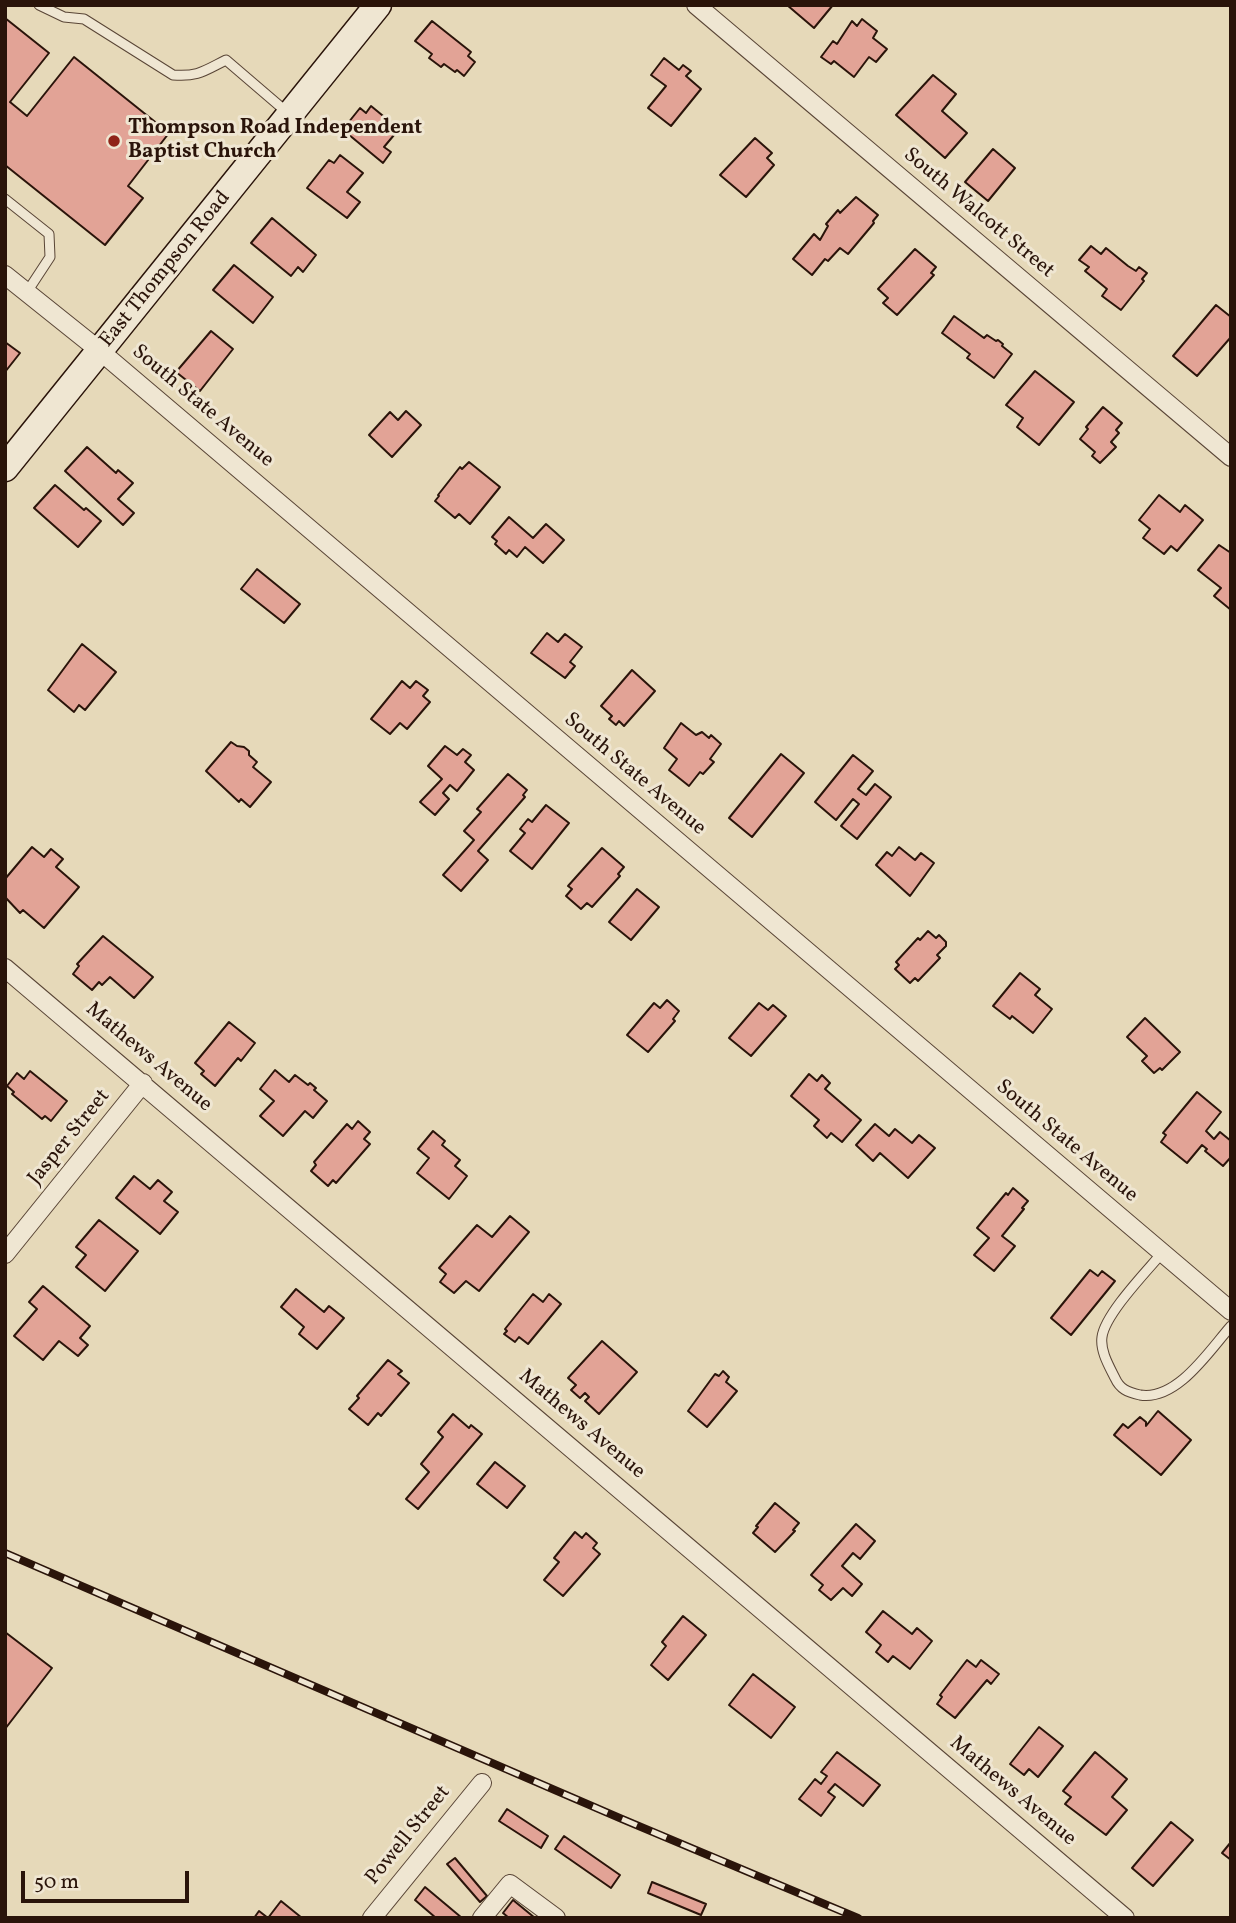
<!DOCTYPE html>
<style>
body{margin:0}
#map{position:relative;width:1236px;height:1923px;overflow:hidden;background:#e6d9b9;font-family:Vollkorn,serif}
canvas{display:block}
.frame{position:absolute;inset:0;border:7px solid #2a140a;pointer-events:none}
.scale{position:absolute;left:21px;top:1871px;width:168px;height:32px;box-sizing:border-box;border:4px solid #2a140a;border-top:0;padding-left:9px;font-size:21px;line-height:24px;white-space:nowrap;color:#2a140a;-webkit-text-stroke:5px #efe6d2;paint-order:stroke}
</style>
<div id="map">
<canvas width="1236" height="1923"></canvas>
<div class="frame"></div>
<div class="scale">50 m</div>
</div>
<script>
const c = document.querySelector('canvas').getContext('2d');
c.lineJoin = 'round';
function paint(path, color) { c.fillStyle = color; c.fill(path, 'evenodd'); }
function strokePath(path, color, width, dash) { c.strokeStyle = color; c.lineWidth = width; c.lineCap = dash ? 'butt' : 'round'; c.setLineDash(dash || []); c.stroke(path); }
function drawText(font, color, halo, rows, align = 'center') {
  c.font = font + ' Vollkorn,serif'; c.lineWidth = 6; c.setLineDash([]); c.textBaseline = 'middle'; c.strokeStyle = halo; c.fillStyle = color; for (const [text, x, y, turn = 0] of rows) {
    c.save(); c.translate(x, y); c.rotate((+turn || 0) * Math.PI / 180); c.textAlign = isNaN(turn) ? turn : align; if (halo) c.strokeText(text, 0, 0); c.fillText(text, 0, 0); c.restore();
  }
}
const building = new Path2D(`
 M787 5H833L814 28Z
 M5 18 49 53 10 102 27 116 74 57 169 133 128 186 143 198 105 245 5 165Z
 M862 19 877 31 873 38 887 49 876 62 869 57 854 77 834 61 831 64 821 57 833 41 837 44 852 21 857 26Z
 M432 21 471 52 468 56 475 62 464 76 457 70 455 72 444 64 441 67 429 58 432 54 415 41Z
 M664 58 679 70 683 65 691 71 686 76 701 89 671 126 648 108 666 86 651 75Z
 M933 75 956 94 942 111 967 133 945 158 896 115Z
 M371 106 399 129 384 147 391 152 383 163 348 134 354 127 348 123 360 108 366 113Z
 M755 138 772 153 767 158 774 165 746 197 720 175Z
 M993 149 1015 168 988 201 965 182Z
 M340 155 363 173 347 192 360 202 347 218 307 188 329 160 334 163Z
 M856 197 878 215 873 221 874 223 848 254 840 248 828 261 825 259 812 275 793 259 814 234 820 240 828 226 826 224 838 210 840 213Z
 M272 218 316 255 303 272 298 267 291 276 251 243Z
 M1091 246 1101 254 1106 248 1128 266 1136 271 1139 267 1147 273 1142 279 1144 281 1121 310 1102 296 1107 289 1085 271 1089 267 1079 260Z
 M915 249 936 267 931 273 934 275 897 315 883 303 888 298 878 289Z
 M234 265 273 297 253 323 213 290Z
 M1216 305 1231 317V337L1197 376 1173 356Z
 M954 316 984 338 987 335 996 341 998 340 1003 344 1002 346 1012 354 994 378 967 358 970 354 942 333Z
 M211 331 233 349 200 391 176 372Z
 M5 342 20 353 5 372Z
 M1035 371 1074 402 1039 445 1017 427 1023 418 1006 405Z
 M1103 407 1122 423 1116 430 1119 433 1111 442 1116 447 1100 463 1092 456 1095 452 1080 439 1088 429 1086 427Z
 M406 411 421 425 392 457 369 435 390 412 398 420Z
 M87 447 116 473 118 470 133 483 118 499 134 513 123 525 65 471Z
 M469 462 500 487 470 524 459 514 455 518 435 501 439 496 438 495 460 467 462 469Z
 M55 485 84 510 86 508 101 521 78 547 34 508Z
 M1159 495 1180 512 1185 505 1203 520 1177 551 1171 546 1164 554 1143 538 1150 529 1139 520Z
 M509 517 533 538 546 524 564 540 543 563 525 547 517 557 509 550 506 554 495 544 497 541 492 537Z
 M1219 545 1231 553V610L1214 596 1221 588 1198 570Z
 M257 569 300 604 284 623 241 589Z
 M547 633 558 642 565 634 582 647 570 662 575 666 565 678 531 653Z
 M82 644 116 672 85 710 79 705 74 712 48 690Z
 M632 670 655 691 624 726 619 721 616 725 609 719 612 716 601 706Z
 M402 681 410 688 416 681 428 690 423 696 430 702 407 729 400 723 390 734 371 719Z
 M681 723 696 735 702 732 709 738 711 735 721 744 710 759 714 762 703 774 700 772 689 786 669 770 677 759 664 748Z
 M231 742 237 746 244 747 249 751V755L257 762 253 767 271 782 250 807 241 799 239 802 206 771Z
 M445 746 457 755 463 749 471 755 465 762 474 770 457 791 450 785 443 793 449 799 435 815 420 802 442 779 428 766Z
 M781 754 804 773 752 837 729 818Z
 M853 755 873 771 858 789 866 795 875 784 891 797 857 839 841 826 859 804 853 799 836 820 815 802Z
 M508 774 527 790 523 795 525 797 478 851 488 860 461 891 443 875 474 840 464 831 481 812 477 809Z
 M546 805 569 823 532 869 510 851 525 833 520 829 528 819 532 822Z
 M32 847 44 857 51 849 63 859 56 867 79 887 44 928 23 910 20 913 5 897V879Z
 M899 847 915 860 921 853 934 863 910 896 876 865 887 852 892 856Z
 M602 848 624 867 618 874 620 876 592 907 587 903 581 909 566 896 572 889 568 886Z
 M637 889 659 907 631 940 609 922Z
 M928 931 936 938 939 935 946 942V946L937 955 940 958 918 981 915 978 910 983 895 969 899 965 896 962 918 938 920 940Z
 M103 936 153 977 134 998 110 977 102 985 99 982 92 990 73 974 79 966 77 964Z
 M1020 973 1040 989 1035 995 1052 1009 1033 1033 1012 1016 1010 1019 993 1006Z
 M667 1000 679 1011 673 1019 675 1021 648 1052 627 1035 654 1003 660 1008Z
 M759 1003 768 1010 773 1005 786 1016 751 1056 729 1038Z
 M1145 1018 1180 1052 1162 1070 1160 1068 1154 1073 1142 1061 1147 1056 1127 1037Z
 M229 1022 255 1043 241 1061 238 1058 215 1086 201 1074 204 1071 195 1063Z
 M275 1070 289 1082 295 1075 308 1085 310 1083 316 1088 314 1090 327 1101 313 1118 305 1111 283 1136 260 1116 274 1101 260 1089Z
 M30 1071 67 1101 51 1121 45 1116 42 1119 12 1094 14 1092 7 1086 17 1073 24 1079Z
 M809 1074 817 1081 822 1075 830 1083 825 1089 861 1120 842 1142 831 1133 827 1138 814 1126 819 1120 791 1096Z
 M1197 1092 1221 1112 1206 1131 1214 1139 1220 1132 1231 1141V1157L1223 1166 1205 1151 1207 1149 1202 1145 1187 1163 1161 1142 1166 1135 1163 1133Z
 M358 1121 370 1132 364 1139 370 1144 336 1183 333 1180 328 1186 311 1171 316 1165 314 1162 347 1124 352 1129Z
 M875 1124 889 1136 895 1129 912 1143 919 1135 935 1148 908 1178 880 1153 873 1161 856 1145Z
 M433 1131 445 1141 442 1145 460 1160 455 1166 467 1176 449 1199 417 1173 429 1158 418 1149Z
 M134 1176 150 1189 158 1180 172 1192 164 1201 178 1212 160 1234 116 1198Z
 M1013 1188 1028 1201 1022 1208 1024 1209 1002 1236 1015 1246 994 1271 974 1255 989 1238 977 1228 1006 1193 1008 1195Z
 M510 1216 529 1232 479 1291 466 1281 454 1293 440 1282 446 1274 439 1268 477 1225 492 1237Z
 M99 1220 138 1251 105 1291 76 1267 86 1255 76 1247Z
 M1090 1270 1098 1276 1102 1271 1115 1281 1071 1335 1051 1318Z
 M43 1286 90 1326 80 1338 88 1345 78 1356 59 1341 43 1360 14 1336 37 1309 29 1302Z
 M296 1289 324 1312 329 1306 344 1318 317 1349 299 1334 304 1327 281 1307Z
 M533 1294 543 1302 549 1294 561 1304 528 1344 519 1337 515 1342 504 1334 507 1331 505 1329Z
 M602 1341 637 1372 599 1414 585 1401 589 1397 585 1393 580 1398 571 1390 576 1385 568 1378Z
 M388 1360 402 1371 398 1374 409 1383 381 1416 378 1413 368 1425 349 1409 359 1398 357 1396Z
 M723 1371 729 1377 726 1382 737 1391 707 1427 688 1411 715 1374 719 1376Z
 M1158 1411 1191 1440 1161 1475 1114 1435 1123 1424 1128 1428 1140 1417 1146 1422V1426Z
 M453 1414 469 1428 471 1425 482 1434 418 1509 406 1499 429 1472 421 1464 443 1437 438 1432Z
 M495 1462 525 1486 507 1508 477 1484Z
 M775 1503 799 1523 793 1530 795 1531 775 1552 753 1533 758 1527 756 1526Z
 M856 1524 875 1541 860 1559 853 1553 842 1566 862 1584 852 1596 843 1588 831 1600 819 1590 823 1585 811 1575Z
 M575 1532 582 1538 586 1533 597 1543 593 1548 600 1554 563 1596 544 1580 559 1562 554 1558Z
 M883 1611 912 1634 917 1628 932 1641 910 1669 893 1656 888 1662 876 1652 881 1645 866 1632Z
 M683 1616 706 1635 668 1680 651 1665 666 1646 662 1642Z
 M5 1632 52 1668 5 1729Z
 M967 1660 976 1667 981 1660 999 1674 991 1684 987 1680 955 1718 937 1704 942 1697 940 1695Z
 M753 1674 795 1707 771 1738 729 1705Z
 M1039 1727 1063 1746 1038 1777 1029 1769 1024 1775 1010 1764Z
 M837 1752 880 1785 863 1806 835 1784 828 1792 835 1797 821 1816 799 1799 815 1779 821 1784 827 1776 821 1772Z
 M1095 1752 1127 1779 1112 1797 1127 1810 1106 1835 1065 1804 1071 1797 1063 1791Z
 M507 1809 548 1836 541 1848 499 1821Z
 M1171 1822 1193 1840 1153 1886 1132 1868Z
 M564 1836 620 1875 611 1888 555 1849Z
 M1231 1842V1860L1222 1853Z
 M455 1858 487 1896 480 1902 447 1864Z
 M652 1882 706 1904 701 1915 648 1893Z
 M425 1887 462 1918H436L415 1900Z
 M513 1900 535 1918H509L503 1913Z
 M281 1901 302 1918H254L259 1911 268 1918Z`);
paint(building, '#e2a396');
strokePath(building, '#2a140a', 2);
const service = new Path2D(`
 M39 5 64 17 84 19 173 75C198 77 204 71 226 60L289 114
 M5 199 49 234 50 257 27 292
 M1162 1253C1147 1271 1105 1314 1102 1337 1100 1351 1109 1366 1115 1378 1120 1389 1127 1392 1140 1395 1177 1401 1209 1351 1231 1326`);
const minor = new Path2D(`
 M696 5 1231 457
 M5 275 100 351 1231 1311
 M5 968 1125 1918
 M5 1254 143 1083
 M372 1918 482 1783
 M482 1918 510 1884 556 1918`);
const secondary = new Path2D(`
 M5 468 378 5`);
strokePath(service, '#594536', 11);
strokePath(minor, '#594536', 20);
strokePath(secondary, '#2a140a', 29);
strokePath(service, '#efe6d2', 9);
strokePath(minor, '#efe6d2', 18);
strokePath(secondary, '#efe6d2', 26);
const rail = new Path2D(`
 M5 1553 622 1819 858 1918`);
strokePath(rail, '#2a140a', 8);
strokePath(rail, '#efe6d2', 5, [16]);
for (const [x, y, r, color] of [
 [114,141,7,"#8f2418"]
]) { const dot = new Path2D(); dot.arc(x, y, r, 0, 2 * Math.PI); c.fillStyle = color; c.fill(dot); strokePath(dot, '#efe6d2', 2.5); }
drawText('bold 21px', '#2a140a', '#efe6d2', [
 ["Thompson Road Independent",128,129],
 ["Baptist Church",128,153]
], 'left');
drawText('21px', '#2a140a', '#efe6d2', [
 ["South Walcott Street",978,214,40],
 ["East Thompson Road",166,270,-51],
 ["South State Avenue",202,407,40],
 ["South State Avenue",634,775,40],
 ["Mathews Avenue",148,1058,40],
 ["Jasper Street",70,1138,-51],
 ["South State Avenue",1066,1142,40],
 ["Mathews Avenue",581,1425,40],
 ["Mathews Avenue",1012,1792,40],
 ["Powell Street",409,1836,-51]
]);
</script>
